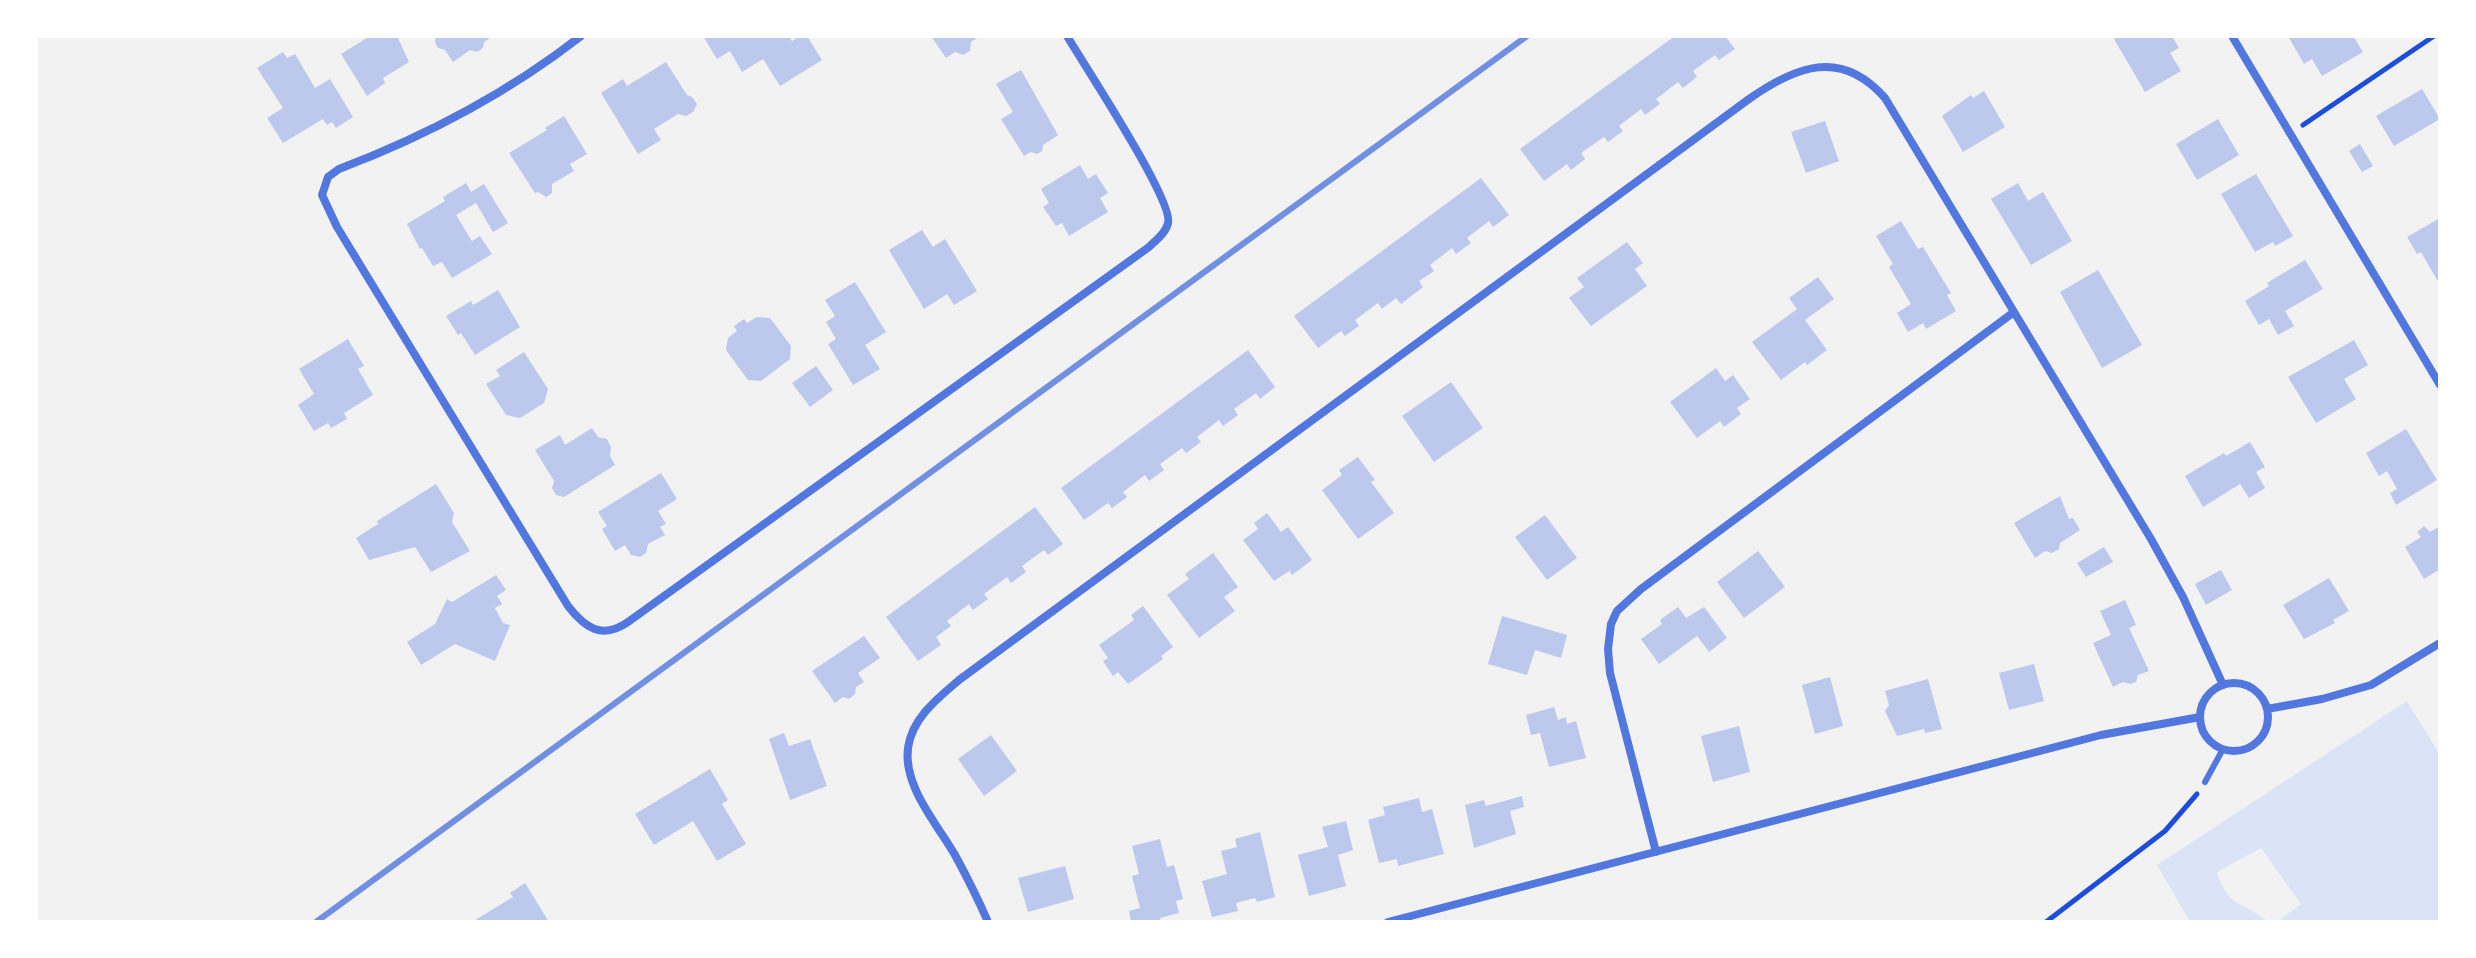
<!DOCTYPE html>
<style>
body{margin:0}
#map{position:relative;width:2476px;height:958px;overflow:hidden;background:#f2f2f2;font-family:Manrope,sans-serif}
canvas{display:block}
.frame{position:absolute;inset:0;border:38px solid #fff;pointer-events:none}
</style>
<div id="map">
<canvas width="2476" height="958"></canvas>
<div class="frame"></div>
</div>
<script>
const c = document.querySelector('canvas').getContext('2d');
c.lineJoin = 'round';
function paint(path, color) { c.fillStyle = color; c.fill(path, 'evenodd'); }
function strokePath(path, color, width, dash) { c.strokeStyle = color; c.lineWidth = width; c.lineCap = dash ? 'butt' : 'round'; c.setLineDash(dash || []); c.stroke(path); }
paint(new Path2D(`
 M2407 701 2440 755V922H2277L2301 904 2261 848 2217 872C2229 911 2244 900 2268 922H2190L2157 865Z`), '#dbe4f7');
paint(new Path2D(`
 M370 36H397L409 62 383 78 385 83 367 96 341 54Z
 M436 36H493L484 42 483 48 477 52 470 50 453 62 445 50 438 48 435 42Z
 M703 36H789L792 41 800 36H807L822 60 780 86 763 59 742 72 730 51 717 59Z
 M931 36H980L971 42 970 51 963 55 955 52 946 58Z
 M1675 36H1725L1735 49 1719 60 1715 55 1693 71 1697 77 1683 88 1678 82 1656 99 1660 104 1645 115 1641 109 1619 126 1623 131 1608 142 1604 137 1581 153 1585 159 1571 170 1567 164 1544 181 1520 149Z
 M2120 36H2172L2179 48 2170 53 2181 71 2145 92 2114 39Z
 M2288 36H2353L2363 52 2322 76 2312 59 2304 64Z
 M283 52 287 58 295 54 315 88 330 79 353 117 336 128 332 122 327 125 323 119 283 143 267 118 283 108 257 68Z
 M666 62 687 95 692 97 697 104 693 112 686 116 678 114 654 129 661 140 638 154 601 93 623 79 627 86Z
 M1021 70 1058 135 1043 145 1042 151 1037 154 1031 152 1024 156 1001 119 1013 112 996 84Z
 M2422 89 2440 119 2394 146 2376 116Z
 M1984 91 2005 127 1963 152 1942 116 1971 95 1973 98Z
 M564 116 587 154 570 164 574 171 552 184V193L546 197 538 192 535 193 509 153 547 130 545 128Z
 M2218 119 2239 155 2197 180 2176 144Z
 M1825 121 1839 161 1806 173 1791 132Z
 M2360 144 2373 166 2362 172 2349 151Z
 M1080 165 1088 179 1096 174 1108 193 1100 198 1108 212 1069 236 1062 223 1056 226 1043 207 1049 203 1041 189Z
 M2256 174 2293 236 2275 246 2273 242 2255 252 2221 194Z
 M1481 178 1509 215 1493 227 1489 221 1467 238 1471 243 1456 254 1452 248 1430 265 1434 271 1419 281 1423 287 1401 304 1396 298 1382 309 1378 303 1355 320 1359 326 1345 336 1341 331 1318 348 1294 316Z
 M466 183 471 192 484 184 508 223 493 232 476 203 456 215 472 241 480 236 492 254 452 278 442 262 433 266 422 248 420 249 407 224 445 201 443 197Z
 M2018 183 2028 201 2043 192 2072 241 2031 265 1991 199Z
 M2440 218V285L2421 252 2417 254 2407 237Z
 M1901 221 1918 249 1923 247 1951 293 1947 295 1956 311 1926 329 1923 323 1908 332 1897 313 1911 304 1889 267 1893 264 1876 236Z
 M922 230 933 247 945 239 977 291 954 305 947 294 924 309 889 250Z
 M1627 242 1643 263 1635 269 1647 286 1591 326 1569 298 1584 287 1577 278Z
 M2305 260 2323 289 2285 311 2294 326 2278 335 2269 319 2259 325 2245 301 2269 286 2267 283Z
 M2098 270 2142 345 2102 368 2060 292Z
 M1818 277 1834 299 1805 320 1827 350 1807 365 1805 362 1781 380 1752 342 1797 309 1789 298Z
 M855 282 886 332 865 345 880 369 853 385 828 344 836 339 826 322 835 316 825 300Z
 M498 290 520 327 475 355 461 333 458 335 446 316 471 301 473 305Z
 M757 317 770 318 791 346 790 359 761 381 748 380 726 350 728 338 737 331 734 326 744 319 747 323Z
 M348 339 364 366 358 369 373 395 344 413 347 419 331 428 328 423 314 431 298 405 314 394 299 369Z
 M2354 340 2368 365 2344 379 2356 399 2316 423 2288 377Z
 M1248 350 1275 387 1260 399 1256 393 1234 409 1238 415 1223 426 1219 420 1197 437 1201 442 1186 453 1182 448 1160 464 1164 470 1149 481 1145 475 1123 492 1127 497 1112 508 1108 503 1084 520 1061 488Z
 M524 352 548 389 544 403 520 418 506 415 486 384 500 376 496 370Z
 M816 366 833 390 810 407 792 383Z
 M1716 368 1725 381 1733 375 1750 399 1737 408 1741 414 1724 427 1720 421 1697 438 1670 402Z
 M1451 382 1483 428 1434 462 1402 416Z
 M592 428 598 437 607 439 611 447 610 456 615 465 564 497 556 495 552 488 554 481 535 450 560 435 565 445Z
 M2406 429 2437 480 2396 505 2390 493 2397 489 2387 471 2379 476 2366 453Z
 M2250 442 2265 467 2256 472 2265 488 2249 498 2240 484 2203 507 2185 476 2224 453 2226 456Z
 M1358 457 1375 480 1371 482 1394 513 1358 539 1322 490 1342 475 1339 470Z
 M661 473 677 499 658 511 666 524 660 527 665 535 648 544 646 553 640 557 631 555 625 545 615 551 602 529 607 526 598 512Z
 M436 484 454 513 452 522 470 551 431 572 415 547 369 560 356 538 378 524 377 521Z
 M2060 496 2069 519 2073 518 2080 530 2060 543 2059 549 2052 553 2045 551 2035 558 2014 523Z
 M1035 507 1063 544 1048 555 1044 550 1022 566 1026 572 1011 583 1007 577 984 594 988 599 973 610 969 604 947 621 951 626 936 637 941 645 918 661 886 617Z
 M1267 513 1281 532 1288 527 1312 560 1292 575 1289 571 1274 581 1243 540 1258 529 1254 523Z
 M1545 515 1577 558 1547 580 1515 537Z
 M2424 526 2430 532 2440 526V569L2424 579 2405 547 2421 537 2417 532Z
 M2104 547 2113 562 2086 577 2077 563Z
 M1758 551 1785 587 1744 618 1717 582Z
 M1213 553 1238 587 1224 597 1235 611 1199 638 1167 595 1189 579 1185 574Z
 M2221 570 2232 590 2206 605 2195 584Z
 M496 575 506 590 497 596 502 604 495 608 503 623 510 625 495 661 455 644 421 665 407 642 435 624 447 599 452 602Z
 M2329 578 2349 611 2333 620 2335 623 2304 639 2283 605Z
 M2125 600 2136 625 2129 628 2149 671 2138 675 2136 682 2130 684 2123 682 2113 687 2093 643 2111 635 2100 611Z
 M1143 606 1173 647 1161 656 1163 659 1128 684 1118 672 1113 676 1103 661 1108 658 1099 645 1134 620 1131 615Z
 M1678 607 1686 618 1704 607 1727 638 1709 652 1697 636 1659 664 1641 639 1662 624 1660 620Z
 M1502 616 1567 635 1561 658 1535 650 1527 675 1488 664Z
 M864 636 880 658 858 673 864 682 856 687 855 694 849 699 843 697 835 703 812 671Z
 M2034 664 2044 701 2009 710 1999 673Z
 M1830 677 1843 726 1815 734 1802 685Z
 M1928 679 1942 729 1925 733 1924 729 1897 736 1885 711 1889 705 1885 691Z
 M1554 707 1558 720 1566 717 1567 724 1576 721 1586 758 1549 767 1540 733 1531 735 1526 715Z
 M1739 726 1750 772 1713 782 1701 736Z
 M784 733 789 746 810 739 827 786 790 800 769 739Z
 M991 735 1017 771 984 796 958 759Z
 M710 769 728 800 722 804 746 844 717 861 693 821 654 845 635 814Z
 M1522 796 1524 807 1510 811 1516 834 1474 848 1465 805 1484 800 1486 806Z
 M1419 798 1422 812 1432 809 1444 854 1398 866 1397 859 1379 863 1368 820 1385 815 1383 807Z
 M1346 821 1353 850 1338 855 1346 886 1309 896 1298 855 1328 847 1322 827Z
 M1260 832 1275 897 1257 902 1255 898 1236 903 1238 911 1212 917 1202 881 1227 874 1221 851 1237 847 1235 839Z
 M1160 839 1167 867 1174 865 1183 899 1176 901 1179 913 1160 918 1161 922H1131L1129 911 1140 908 1132 876 1139 874 1132 846Z
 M1065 866 1074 899 1028 912 1018 878Z
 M525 883 549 922H472L513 897 510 893Z`), '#bdc9ec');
strokePath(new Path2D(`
 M2303 125 2434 36
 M2046 922 2165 831 2197 794`), '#1d4ed8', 5);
strokePath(new Path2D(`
 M2205 782 2223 749`), '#5277de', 6);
strokePath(new Path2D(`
 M581 36C508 93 426 136 339 169L328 177 322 195 337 227 568 606C585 628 602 640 628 622L1149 247C1156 240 1166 233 1168 223 1174 201 1083 63 1067 36
 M2232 36 2440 385
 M2200 717a34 34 0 1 1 68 0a34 34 0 1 1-68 0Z
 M2267 709 2322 699 2371 685 2440 643
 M1656 852 1610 673 1608 649 1611 624 1617 611 1641 589 2014 312
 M988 922C978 899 967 877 955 855 937 824 903 786 908 748 912 718 938 698 959 680L1749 99C1796 66 1841 48 1885 98L2151 539 2183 597 2223 685
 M1388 922 2101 735 2200 717`), '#5277de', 8);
strokePath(new Path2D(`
 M316 922 1527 36`), '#7290e2', 6);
</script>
